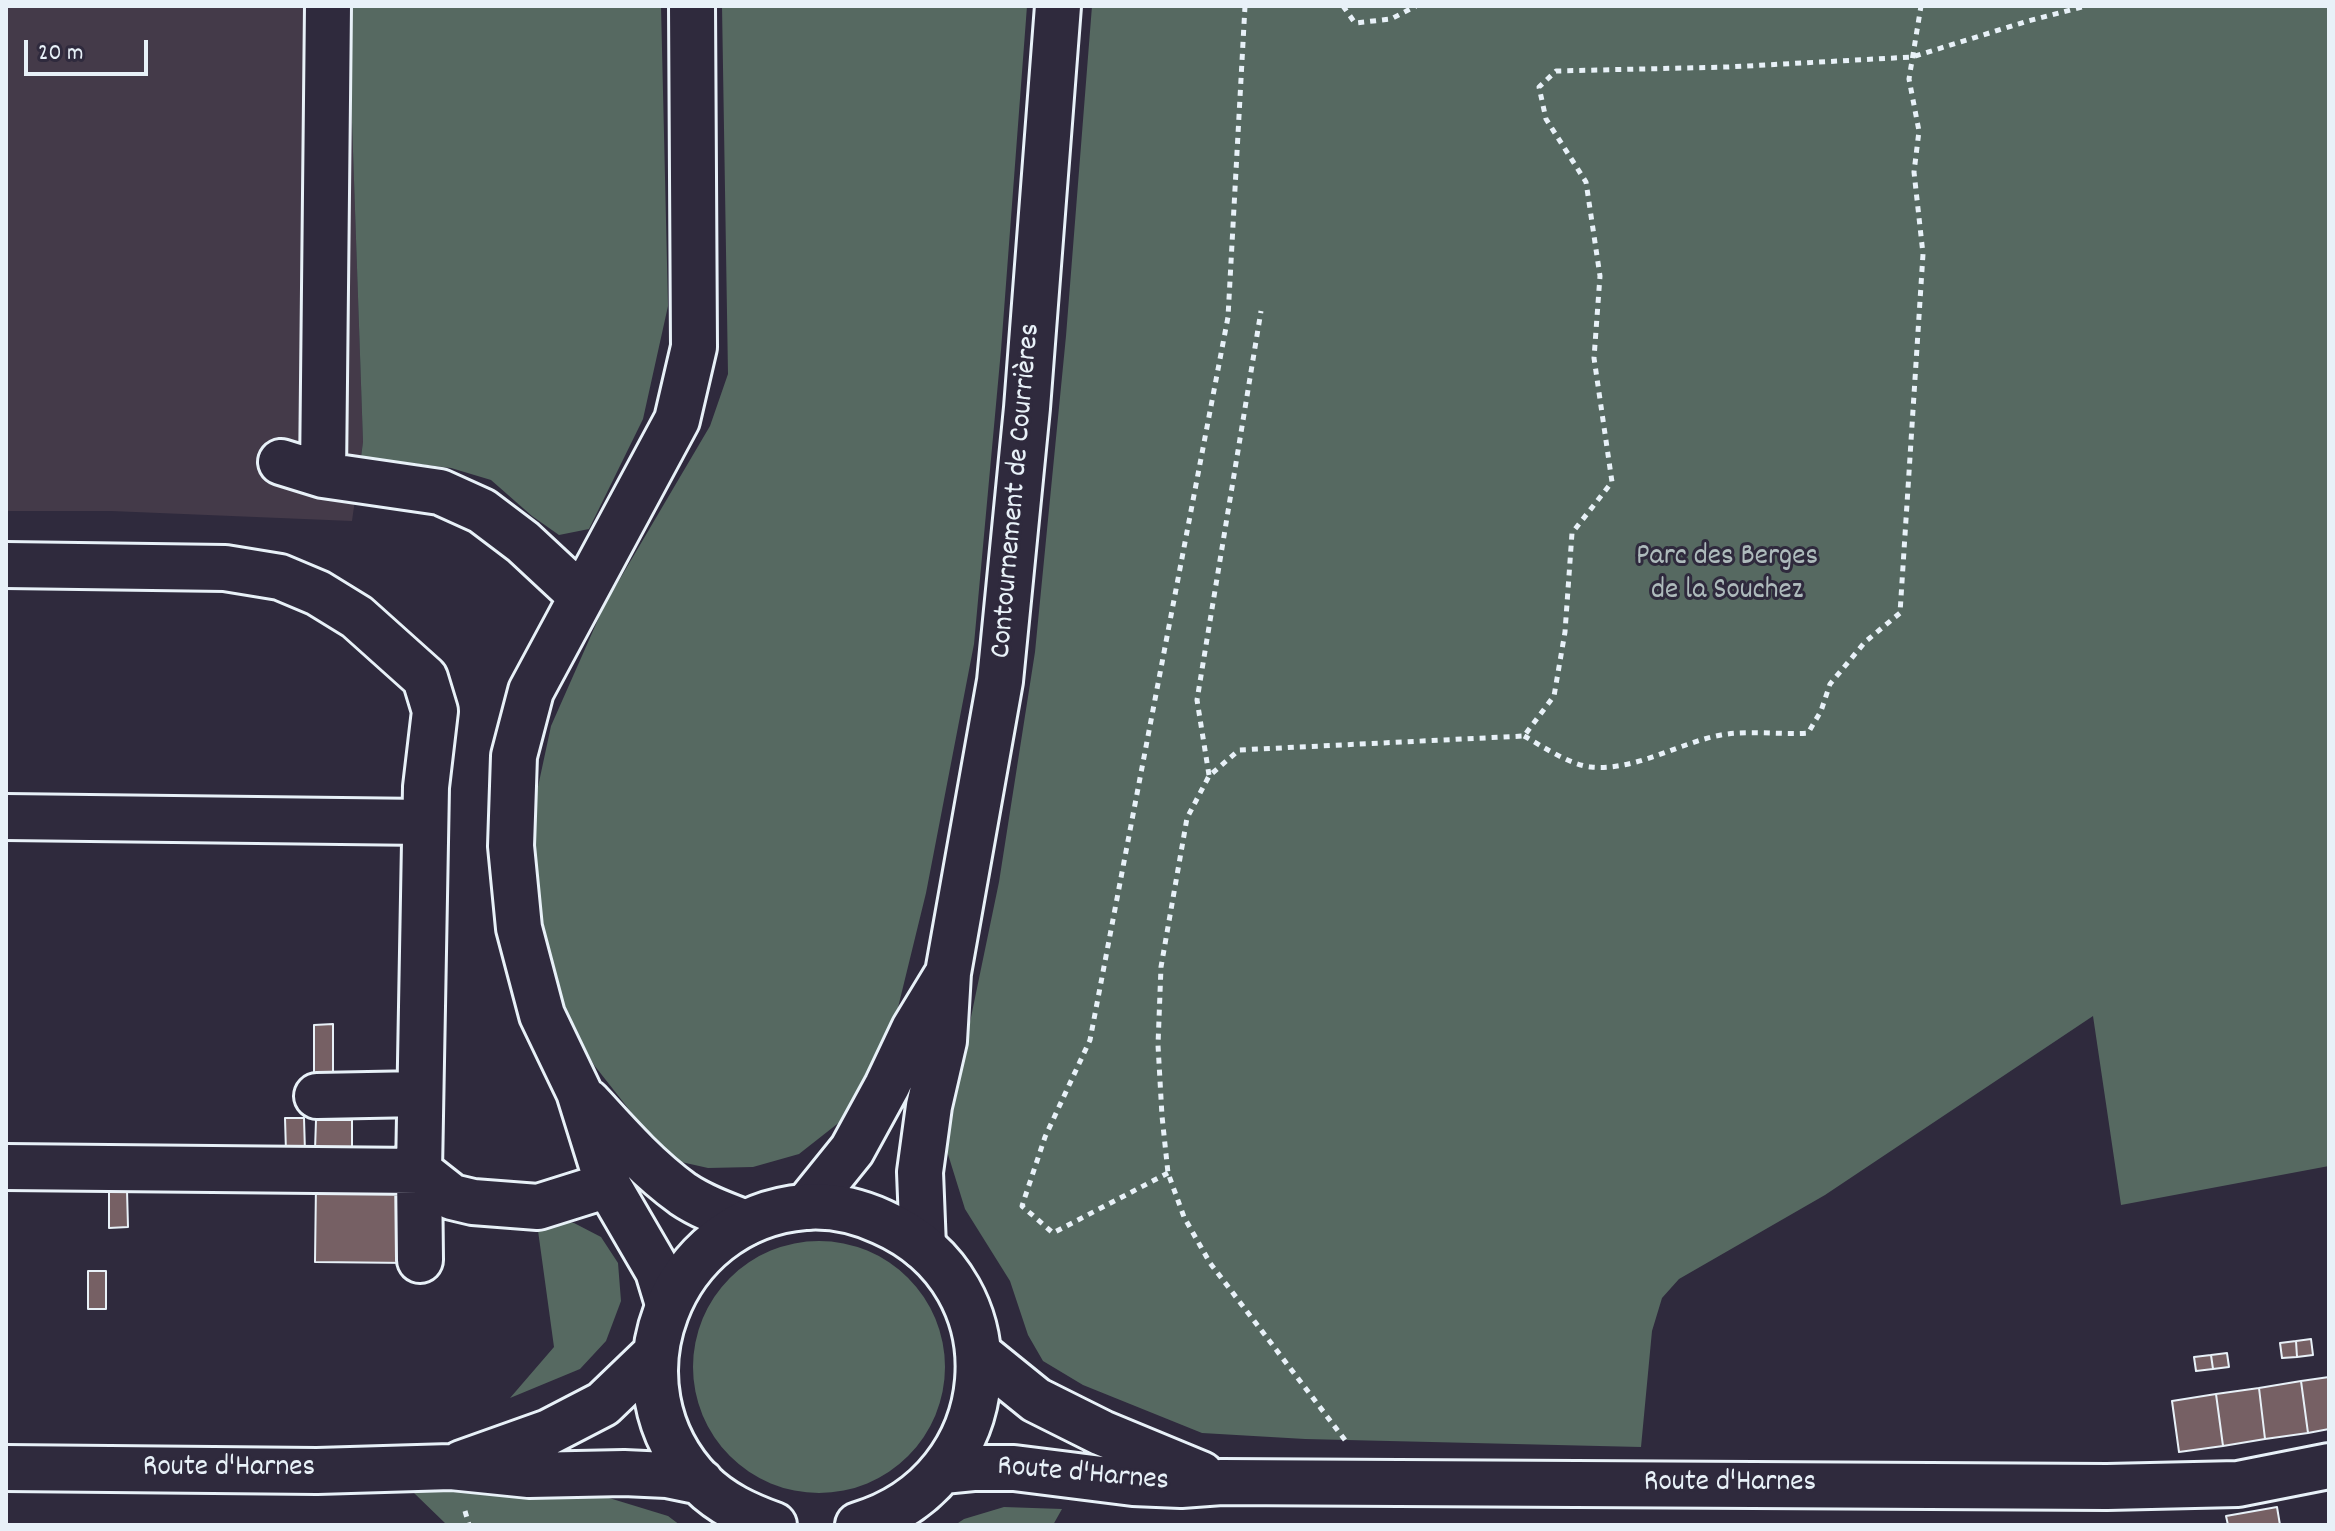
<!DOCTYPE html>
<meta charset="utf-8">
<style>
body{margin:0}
#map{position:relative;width:2335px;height:1531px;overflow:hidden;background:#2f2a3d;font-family:Dekko,sans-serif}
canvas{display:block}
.frame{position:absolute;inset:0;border:8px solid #e8f1f8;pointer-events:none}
.scale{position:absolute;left:24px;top:40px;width:124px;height:36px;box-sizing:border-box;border:4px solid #e8f1f8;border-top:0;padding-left:10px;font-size:24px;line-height:28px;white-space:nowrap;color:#e8f1f8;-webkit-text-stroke:6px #2f2a3d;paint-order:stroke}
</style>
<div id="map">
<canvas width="2335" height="1531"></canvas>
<div class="frame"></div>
<div class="scale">20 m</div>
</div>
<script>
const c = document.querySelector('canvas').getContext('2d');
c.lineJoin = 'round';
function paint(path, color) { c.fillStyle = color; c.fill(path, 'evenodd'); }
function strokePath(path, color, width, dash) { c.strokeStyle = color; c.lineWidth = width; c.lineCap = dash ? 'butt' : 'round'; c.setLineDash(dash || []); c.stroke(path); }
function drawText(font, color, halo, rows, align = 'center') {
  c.font = font + ' Dekko,sans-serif'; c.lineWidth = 6; c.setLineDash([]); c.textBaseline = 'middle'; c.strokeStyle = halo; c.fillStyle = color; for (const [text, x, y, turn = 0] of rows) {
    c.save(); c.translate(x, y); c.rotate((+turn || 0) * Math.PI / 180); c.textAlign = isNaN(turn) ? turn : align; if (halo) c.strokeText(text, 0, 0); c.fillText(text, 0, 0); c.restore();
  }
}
paint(new Path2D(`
 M6 6H348L363 442 352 521 111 511H6Z`), '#443a49');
paint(new Path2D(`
 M348 6H661L668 306 643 419 589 529 559 535 532 516 491 480 451 468 361 457 363 442Z
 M722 6H1027L1001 350 974 644 926 893 893 1028 855 1110 799 1154 753 1167 708 1168 668 1159 594 1065 560 1005 542 940 536 871V796L551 726 604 606 710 426 728 374Z
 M1092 6H2329V1166L2121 1205 2093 1016 1825 1195 1679 1279 1662 1298 1652 1331 1641 1447 1305 1439 1202 1433 1083 1385 1043 1361 1028 1335 1010 1281 965 1209 947 1151 954 1099 999 882 1035 652 1066 336Z
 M536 1216 574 1223 601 1237 618 1263 621 1301 606 1341 580 1369 510 1398 554 1347Z
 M693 1367a126 126 0 1 1 252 0a126 126 0 1 1-252 0Z
 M583 1490 668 1516 680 1525H447L413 1492Z
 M1004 1507 1062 1509 1053 1525H955L964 1519Z`), '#566961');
const building = new Path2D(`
 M333 1024V1073H314V1025Z
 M285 1118H304L305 1152H286Z
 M316 1120H352V1150H315Z
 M316 1184 410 1185 409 1263 315 1262Z
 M109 1190H127L128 1227 109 1228Z
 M88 1271H106V1309H88Z
 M2311 1339 2313 1355 2297 1357 2296 1341Z
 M2296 1341 2297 1357 2282 1358 2280 1343Z
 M2227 1353 2229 1367 2213 1369 2211 1355Z
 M2211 1355 2213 1369 2196 1371 2194 1357Z
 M2329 1377V1429L2308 1433 2301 1381Z
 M2301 1381 2308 1433 2265 1439 2259 1388Z
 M2259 1388 2265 1439 2223 1446 2216 1394Z
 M2216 1394 2223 1446 2179 1452 2172 1401Z
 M2277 1507 2280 1525H2228L2226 1516Z`);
paint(building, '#766064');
strokePath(building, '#e8f1f8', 2);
const minor = new Path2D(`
 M281 462 323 475 440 492 482 511 523 542 581 596
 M323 475 328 6
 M6 565 225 568 280 577 318 593 357 617 425 678 435 711 426 787 419 1171 420 1260
 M6 817 425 822
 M317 1096 420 1094
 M588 1102C618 1135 647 1168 683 1194 702 1207 725 1215 746 1223
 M6 1167 419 1171 452 1197 473 1202 538 1207 608 1185
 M806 1207 852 1150 887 1086 914 1029 945 978
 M923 1247 920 1172 929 1106 944 1041 948 973 1000 681 1027 408 1058 6
 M668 1304 658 1271 608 1185 579 1092 542 1015 519 928 511 846 514 756 531 691 677 420 694 347 692 6`);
const major = new Path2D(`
 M978 1353 1036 1400 1102 1433 1201 1474
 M462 1463 549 1432 603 1404 655 1354
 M6 1468 317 1471 451 1467 529 1475 624 1473 667 1475 701 1482
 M943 1471 973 1468H1014L1133 1483 1181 1485 1222 1482 2107 1487 2238 1484 2329 1466
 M774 1525C747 1515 722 1504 701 1483 605 1385 669 1218 805 1207 831 1205 858 1211 882 1222 1023 1284 1005 1482 858 1525`);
strokePath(minor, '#e8f1f8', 50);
strokePath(major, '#e8f1f8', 50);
strokePath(new Path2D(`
 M1343 6 1355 23 1391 19 1416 6
 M1524 736C1542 746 1570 765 1591 767 1636 771 1678 743 1721 735 1749 730 1779 735 1808 733L1821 711 1830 684 1865 642 1900 613 1923 254 1914 172 1919 131 1909 79 1921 6
 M1209 775 1197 700 1261 311
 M1168 1173 1053 1233 1022 1206 1045 1137 1090 1040 1228 317 1245 6
 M1345 1440 1210 1263 1184 1217 1168 1173 1162 1116 1158 1045 1161 967 1187 818 1209 776 1239 750 1524 736 1554 696 1565 632 1572 533 1612 482 1594 358 1600 276 1586 182 1546 119 1539 87 1556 71 1728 67 1912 57 2028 21 2086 6
 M465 1511 469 1525`), '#e8f1f8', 5, [6, 6]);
strokePath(minor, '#2f2a3d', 44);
strokePath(major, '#2f2a3d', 44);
drawText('30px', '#e8f1f8', '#2f2a3d', [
 ["Contournement de Courrières",1018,491,-85],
 ["Route d'Harnes",229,1470],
 ["Route d'Harnes",1083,1476,5],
 ["Route d'Harnes",1730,1485]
]);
drawText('30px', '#aebbbc', '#2f2a3d', [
 ["Parc des Berges",1727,559],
 ["de la Souchez",1727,593]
]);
</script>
